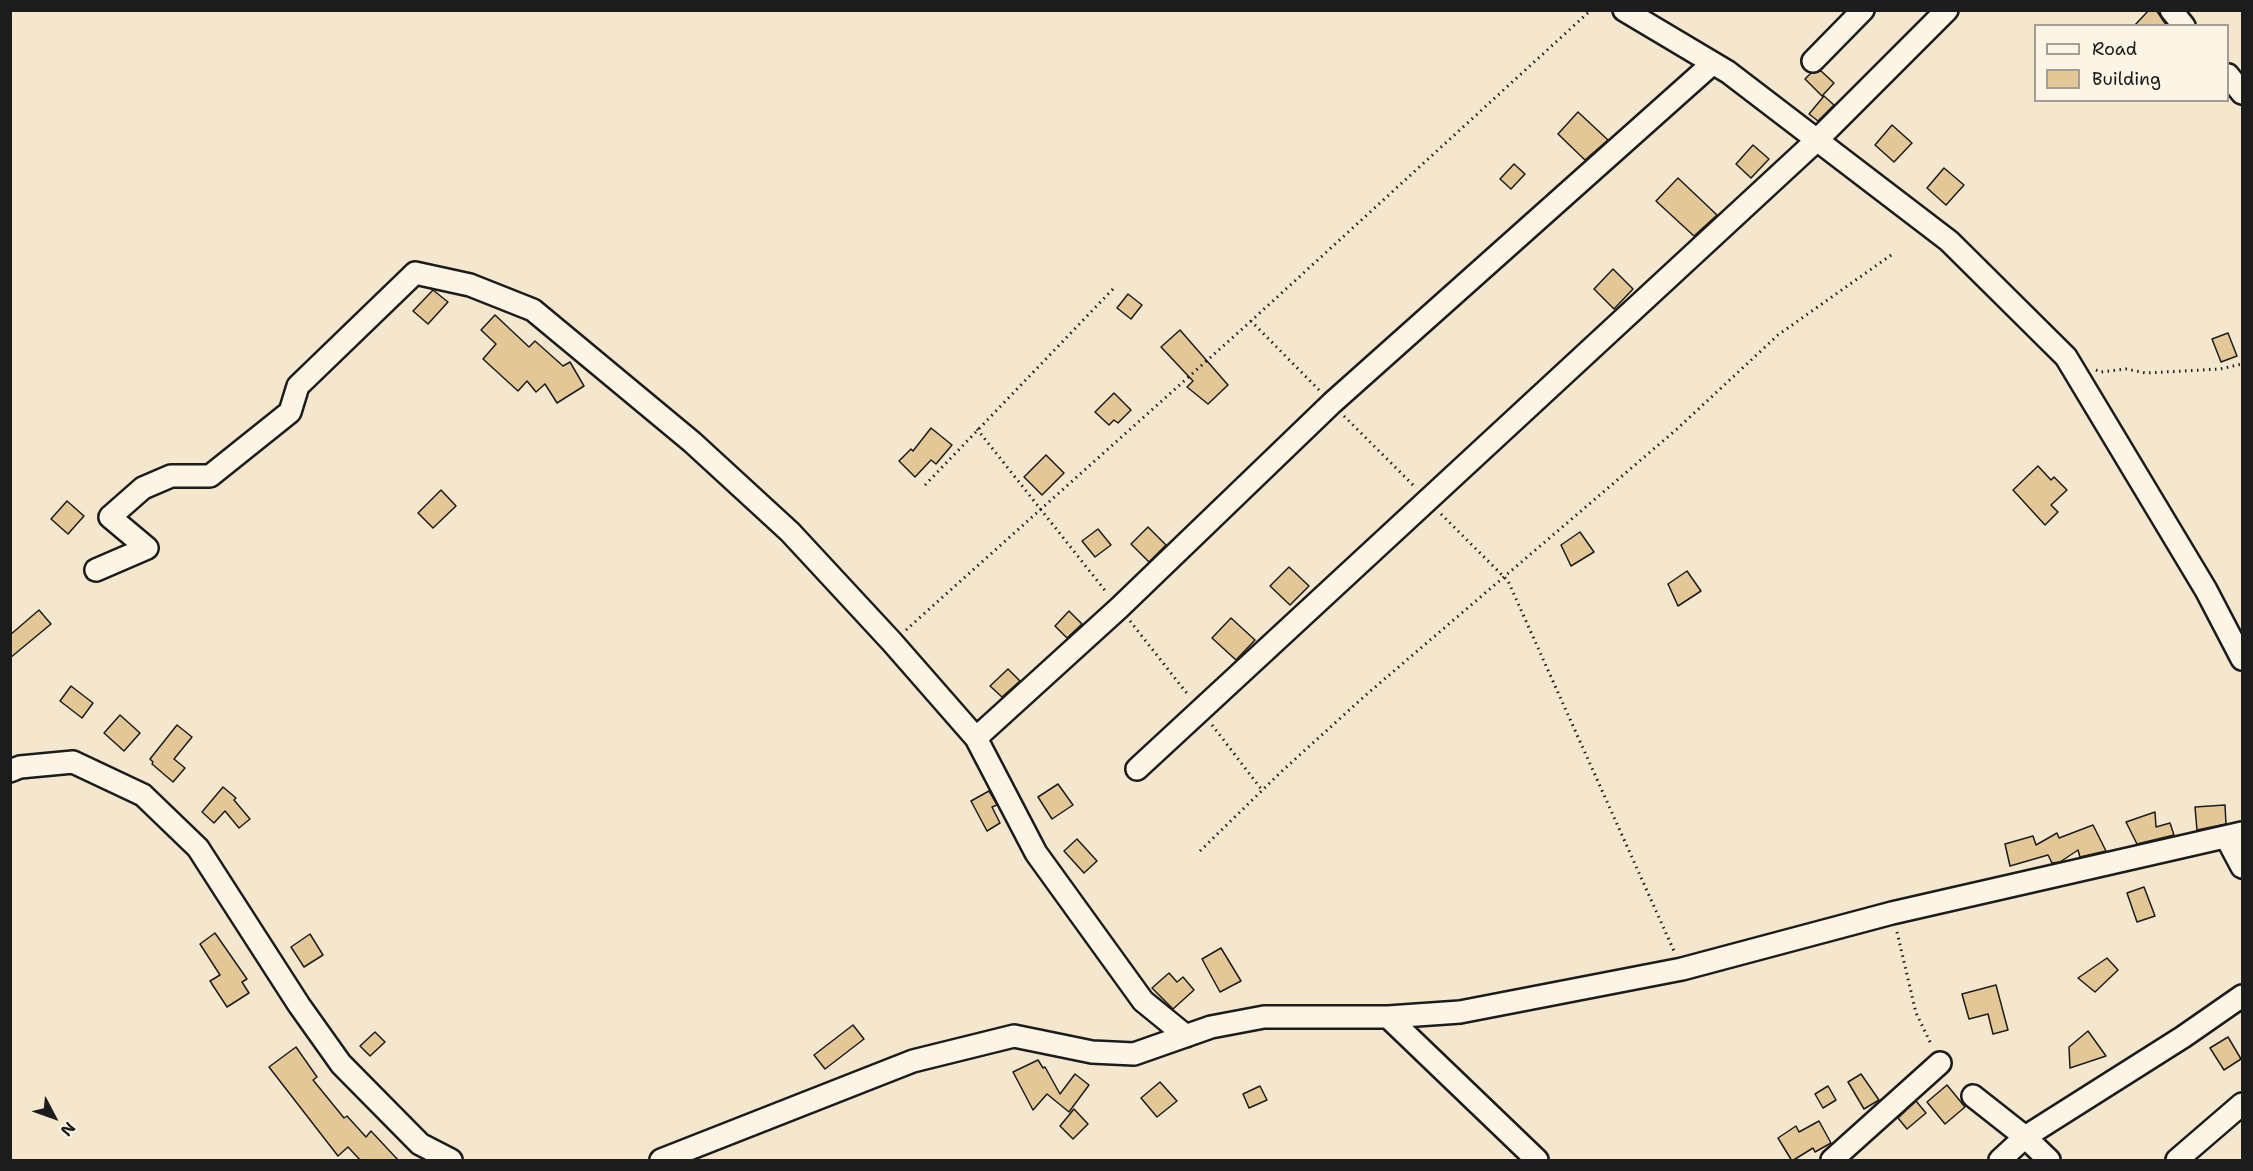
<!DOCTYPE html>
<style>
body{margin:0}
#map{position:relative;width:2253px;height:1171px;overflow:hidden;background:#f4e7ce;font-family:"Shantell Sans",sans-serif}
canvas{display:block}
.frame{position:absolute;inset:0;border:12px solid #1c1c1c;pointer-events:none}
.legend{position:absolute;left:2034px;top:24px;width:195px;height:78px;box-sizing:border-box;background:#fcf5e5;border:2px solid #a29e95;margin:0;padding:8px 10px;list-style:none;font-size:18px;color:#1c1c1c}
.legend li{display:flex;align-items:center;gap:12px;height:30px}
.legend b{width:30px;border:2px solid #a29e95}
.north{position:absolute;left:24px;top:1087px;width:60px;height:60px;-webkit-text-stroke:4px #fcf5e5;paint-order:stroke;rotate:131deg;font-size:16px;font-weight:700;line-height:24px;text-align:center;color:#1c1c1c}
.north::after{content:'';display:block;margin:auto;width:21px;height:27px;background:#1c1c1c;clip-path:polygon(50% 0,100% 100%,50% 72%,0 100%)}
</style>
<div id="map">
<canvas width="2253" height="1171"></canvas>
<div class="frame"></div>
<ul class="legend">
<li><b style="height:8px;background:#fcf5e5"></b>Road</li>
<li><b style="height:16px;background:#e3c797"></b>Building</li>
</ul>
<div class="north">N</div>
</div>
<script>
const c = document.querySelector('canvas').getContext('2d');
c.lineJoin = 'round';
function paint(path, color) { c.fillStyle = color; c.fill(path, 'evenodd'); }
function strokePath(path, color, width, dash) { c.strokeStyle = color; c.lineWidth = width; c.lineCap = dash ? 'butt' : 'round'; c.setLineDash(dash || []); c.stroke(path); }
const building = new Path2D(`
 M2149 10H2156L2167 26H2134Z
 M1821 71 1834 83 1822 96 1805 79 1811 73Z
 M1824 96 1834 105 1818 121 1809 114Z
 M1578 112 1608 140 1585 160 1558 134Z
 M1892 125 1912 143 1894 162 1875 145Z
 M1753 145 1769 159 1751 178 1736 164Z
 M1514 164 1525 174 1511 189 1500 179Z
 M1944 168 1964 185 1946 205 1927 188Z
 M1678 178 1717 215 1694 236 1656 201Z
 M1613 269 1633 289 1614 309 1594 289Z
 M433 290 448 302 428 324 413 311Z
 M1128 294 1142 305 1131 319 1117 308Z
 M495 315 529 347 535 341 563 366 570 362 584 386 557 403 545 384 536 392 527 381 518 391 483 359 496 344 481 330Z
 M1180 330 1228 385 1208 404 1187 387 1193 381 1161 347Z
 M2228 333 2237 356 2221 362 2212 339Z
 M1114 393 1131 410 1118 423 1114 420 1109 425 1095 412Z
 M931 428 952 445 936 464 931 460 915 477 899 461 911 449 913 451Z
 M1046 455 1064 473 1042 495 1024 477Z
 M2038 466 2051 480 2054 477 2067 490 2051 505 2058 512 2045 525 2013 490Z
 M441 490 456 506 433 528 418 513Z
 M67 501 84 516 68 534 51 519Z
 M1148 527 1166 545 1149 562 1131 544Z
 M1098 529 1111 545 1095 557 1082 541Z
 M1580 532 1594 552 1571 566 1561 545Z
 M1289 567 1309 586 1290 605 1270 586Z
 M1687 571 1701 591 1678 606 1668 584Z
 M39 610 51 624 10 658V635Z
 M1069 611 1082 624 1067 638 1055 626Z
 M1231 618 1255 640 1236 660 1212 638Z
 M1008 669 1020 681 1002 697 990 686Z
 M71 686 93 703 82 718 60 701Z
 M120 715 140 733 124 751 104 733Z
 M177 725 192 737 174 759 185 768 173 782 152 764 153 762 150 759Z
 M1058 784 1073 805 1052 819 1038 797Z
 M223 787 236 798 234 800 250 819 239 828 225 811 214 823 202 812Z
 M989 791 997 805 992 807 1000 823 987 831 971 801Z
 M2225 805 2226 824 2197 830 2195 807Z
 M2155 812 2156 827 2170 823 2174 835 2137 844 2126 822Z
 M2093 825 2106 851 2080 857 2078 850 2060 862 2052 863 2048 855 2010 866 2005 844 2033 836 2036 845 2057 833 2059 838Z
 M1077 839 1097 861 1084 873 1064 851Z
 M2144 887 2155 916 2137 922 2127 893Z
 M215 933 247 979 242 982 249 993 227 1007 210 981 220 975 200 944Z
 M310 934 323 955 304 967 291 947Z
 M1221 948 1241 981 1220 992 1202 959Z
 M2107 958 2118 970 2095 992 2078 978Z
 M1169 973 1177 982 1183 977 1194 990 1173 1009 1152 988Z
 M1996 985 2008 1030 1993 1034 1988 1014 1969 1019 1962 994Z
 M853 1025 864 1039 825 1069 814 1055Z
 M2088 1031 2106 1056 2070 1068 2069 1047Z
 M375 1032 385 1042 370 1056 360 1046Z
 M2228 1037 2241 1059 2224 1070 2210 1048Z
 M296 1047 317 1077 313 1080 344 1118 347 1116 366 1137 371 1131 399 1161H361L348 1147 338 1156 269 1067Z
 M1038 1060 1043 1068 1045 1067 1060 1094 1075 1074 1089 1085 1069 1112 1047 1094 1033 1110 1013 1072Z
 M1861 1074 1879 1100 1864 1109 1848 1082Z
 M1160 1082 1177 1101 1157 1117 1141 1098Z
 M1947 1085 1965 1107 1945 1124 1927 1102Z
 M1260 1086 1267 1100 1249 1108 1243 1094Z
 M1828 1086 1836 1100 1823 1108 1815 1094Z
 M1916 1101 1926 1113 1907 1129 1898 1118Z
 M1074 1109 1088 1124 1073 1139 1060 1126Z
 M1819 1121 1831 1143 1815 1152 1813 1148 1792 1161 1778 1138 1796 1126 1799 1132Z`);
paint(building, '#e3c797');
strokePath(building, '#1c1c1c', 1.5);
const minor = new Path2D(`
 M1624 10 1728 72 1949 241 2066 357 2206 590 2242 659
 M2171 10 2184 26
 M1813 61 1863 10
 M2228 75 2242 93
 M96 570 147 548 110 517 143 488 171 476H210L290 412 298 386 415 273 470 285 533 310 692 442 790 532 892 642 976 738 1036 853 1143 1001 1186 1036
 M976 738 1119 608 1332 403 1713 63
 M1137 769 1817 140 1947 10
 M10 771 20 767 73 762 143 795 198 848 299 1005 341 1064 420 1144 451 1160
 M2226 837 2242 867
 M1388 1017 1537 1160
 M1973 1096 2025 1137 2049 1160
 M661 1160 913 1061 1014 1036 1092 1052 1134 1054 1211 1027 1264 1017H1388L1460 1012 1682 969 1892 913 2242 833
 M1832 1160 1940 1063
 M2000 1160 2025 1137 2183 1037 2242 996
 M2177 1160 2242 1104`);
strokePath(minor, '#1c1c1c', 26);
strokePath(new Path2D(`
 M2096 370 2101 372 2126 369 2146 373 2220 369 2242 364
 M1319 390 1251 321 1591 10
 M1344 416 1416 488
 M977 429 1107 593
 M925 485 1113 289
 M1441 514 1508 581 1674 951
 M1130 621 1189 696
 M906 630 1251 321
 M1212 725 1262 790
 M1200 851 1282 771 1367 694 1677 429 1778 335 1894 253
 M1897 932 1916 1013 1932 1046`), '#1c1c1c', 3, [1.5, 4.5]);
strokePath(minor, '#fcf5e5', 21);
</script>
